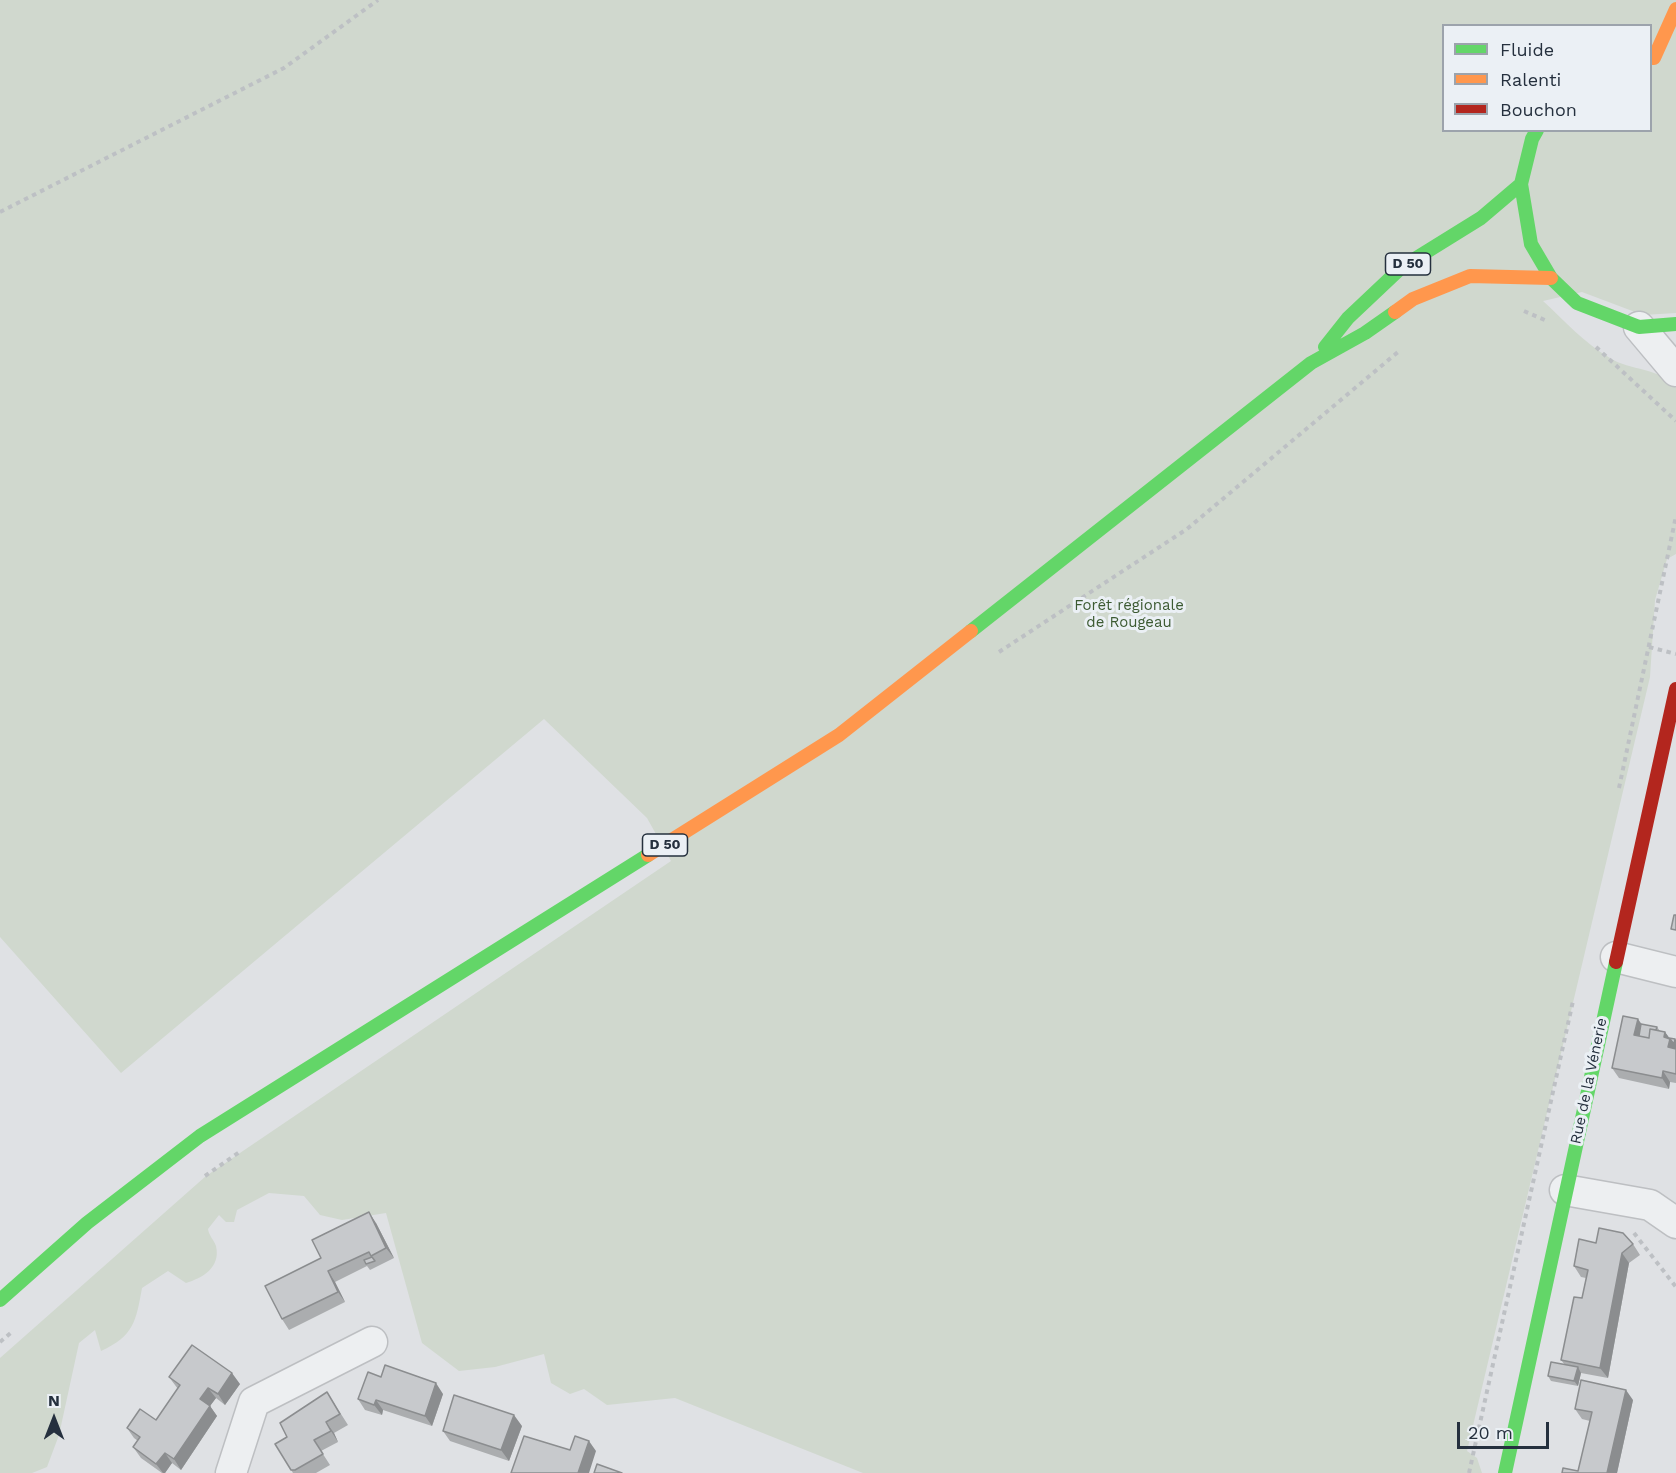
<!DOCTYPE html>
<meta charset="utf-8">
<style>
body{margin:0}
#map{position:relative;width:1676px;height:1473px;overflow:hidden;background:#dfe1e4;font-family:"Work Sans",sans-serif}
canvas{display:block}
.legend{position:absolute;left:1442px;top:24px;width:210px;height:108px;box-sizing:border-box;background:#ebf0f5;border:2px solid #9ca3ac;margin:0;padding:8px 10px;list-style:none;font-size:18px;color:#25303e}
.legend li{display:flex;align-items:center;gap:12px;height:30px}
.legend b{width:30px;border:2px solid #9ca3ac}
.north{position:absolute;left:24px;top:1389px;width:60px;height:60px;-webkit-text-stroke:4px #ebf0f5;paint-order:stroke;rotate:0deg;font-size:16px;font-weight:700;line-height:24px;text-align:center;color:#25303e}
.north::after{content:'';display:block;margin:auto;width:21px;height:27px;background:#25303e;clip-path:polygon(50% 0,100% 100%,50% 72%,0 100%)}
.scale{position:absolute;left:1457px;top:1422px;width:92px;height:27px;box-sizing:border-box;border:3px solid #25303e;border-top:0;padding-left:8px;font-size:18px;line-height:21px;white-space:nowrap;color:#25303e;-webkit-text-stroke:4px #ebf0f5;paint-order:stroke}
</style>
<div id="map">
<canvas width="1676" height="1473"></canvas>
<ul class="legend">
<li><b style="height:8px;background:#63d668"></b>Fluide</li>
<li><b style="height:8px;background:#ff974d"></b>Ralenti</li>
<li><b style="height:8px;background:#b3261e"></b>Bouchon</li>
</ul>
<div class="north">N</div>
<div class="scale">20 m</div>
</div>
<script>
const c = document.querySelector('canvas').getContext('2d');
c.lineJoin = 'round';
function paint(path, color) { c.fillStyle = color; c.fill(path, 'evenodd'); }
function strokePath(path, color, width, dash) { c.strokeStyle = color; c.lineWidth = width; c.lineCap = dash ? 'butt' : 'round'; c.setLineDash(dash || []); c.stroke(path); }
function drawText(font, color, halo, rows, align = 'center') {
  c.font = font + ' "Work Sans",sans-serif'; c.lineWidth = 6; c.setLineDash([]); c.textBaseline = 'middle'; c.strokeStyle = halo; c.fillStyle = color; for (const [text, x, y, turn = 0] of rows) {
    c.save(); c.translate(x, y); c.rotate((+turn || 0) * Math.PI / 180); c.textAlign = isNaN(turn) ? turn : align; if (halo) c.strokeText(text, 0, 0); c.fillText(text, 0, 0); c.restore();
  }
}
paint(new Path2D(`
 M0 0H1676V313L1643 315 1582 292 1543 301C1564 320 1585 344 1610 358 1630 371 1660 367 1676 388V554L1667 559 1655 600 1650 677 1467 1451 1477 1458 1482 1473H863L675 1398 607 1405 584 1389 570 1394 551 1383 544 1354 495 1367 459 1371 422 1343 386 1213 342 1220 320 1215 304 1196 269 1193 237 1210 234 1222H226L219 1215 208 1229C209 1236 214 1240 216 1246 221 1268 202 1278 186 1283L168 1271 142 1288C136 1321 134 1336 101 1351L95 1330 79 1343 59 1435 47 1467 32 1473H0V1358L206 1176 671 861 647 818 544 719 121 1073 0 937ZM1444 26H1650V130H1444Z`), '#d0d8ce');
const street = new Path2D(`
 M1639 327 1676 371
 M1616 957 1676 972
 M1565 1190 1650 1205 1676 1223
 M231 1473 254 1402 372 1342`);
strokePath(street, '#bdbfc2', 33);
strokePath(new Path2D(`
 M0 212 284 68 378 0
 M1524 311 1547 321
 M1596 347 1676 421
 M1649 647 1676 654
 M999 652 1187 529 1398 352
 M1619 788 1676 516
 M205 1176 241 1151
 M1634 1233 1676 1287
 M0 1342 13 1331
 M1469 1473 1573 1001`), '#bdc0c4', 4, [4.5, 4.5]);
strokePath(street, '#edeff1', 30);
strokePath(new Path2D(`
 M1537 130 1532 139 1521 184 1531 244 1551 278 1577 303 1639 327 1676 324
 M1325 347 1348 318 1402 267 1481 218 1521 184
 M971 631 1311 363 1365 333 1395 312
 M0 1300 87 1223 200 1136 648 855
 M1505 1473 1616 962`), '#63d668', 14);
strokePath(new Path2D(`
 M1654 58 1676 9
 M1395 312 1413 299 1470 276 1551 278
 M648 855 839 735 971 631`), '#ff974d', 14);
strokePath(new Path2D(`
 M1616 962 1676 689`), '#b3261e', 14);
paint(new Path2D(`
 M1641 1024 1657 1027 1660 1031 1665 1032 1669 1038 1676 1040V1083L1670 1082 1669 1089 1619 1078 1612 1068Z
 M376 1223 394 1258 370 1270 367 1266 335 1282 345 1302 289 1330 282 1319 321 1258Z
 M1596 1243 1633 1244 1640 1255 1629 1263 1608 1378 1581 1373 1578 1386 1551 1381 1548 1376 1565 1365 1561 1360 1582 1298 1586 1278 1581 1277 1574 1266Z
 M169 1377 240 1384 225 1405 216 1398 210 1406 217 1416 181 1470 172 1463 165 1473H162L141 1458 133 1447 138 1441 134 1438 127 1428 156 1420 178 1389Z
 M381 1377 443 1394 432 1426 383 1410 382 1415 365 1410 358 1399Z
 M327 1392 348 1425 334 1433 338 1442 321 1451 330 1465 316 1473H293L275 1444 287 1437Z
 M1633 1400 1617 1473H1562L1578 1471 1590 1421 1582 1419 1575 1409Z
 M522 1426 509 1461 450 1441 443 1431Z`), '#abadaf');
paint(new Path2D(`
 M1638 1019 1645 1029 1642 1041 1634 1035Z
 M1665 1032 1674 1044 1675 1039 1676 1040V1055L1668 1047 1664 1037Z
 M1663 1071 1670 1082 1669 1089 1662 1078Z
 M369 1212 376 1223 394 1258 386 1248Z
 M1622 1253 1629 1263 1608 1378 1600 1368Z
 M328 1271 335 1282 345 1302 338 1292Z
 M1578 1367 1581 1373 1578 1386 1574 1381Z
 M232 1373 240 1384 225 1405 218 1394Z
 M436 1383 443 1394 432 1426 425 1416Z
 M208 1388 216 1398 210 1406 217 1416 181 1470 174 1459 200 1399Z
 M1626 1390 1633 1400 1617 1473H1607Z
 M376 1400 383 1410 382 1415 374 1405Z
 M514 1415 522 1426 509 1461 501 1450Z
 M326 1422 334 1433 338 1442 331 1431Z
 M589 1441 596 1451 589 1473H578Z
 M165 1453 172 1463 165 1473H163L156 1464Z`), '#8b8d8f');
const building = new Path2D(`
 M1674 915H1676V930L1671 929Z
 M1623 1016 1638 1019 1634 1035 1649 1038 1650 1029 1665 1032 1664 1037 1670 1039 1668 1047 1676 1049V1074L1663 1071 1662 1078 1612 1068Z
 M1641 1024 1657 1027 1656 1030 1650 1029 1649 1038 1639 1036Z
 M1669 1038 1675 1039 1674 1044 1670 1039H1669Z
 M369 1212 386 1248 371 1256 369 1252 328 1271 338 1292 282 1319 265 1286 321 1258 312 1240Z
 M1599 1228 1623 1233 1633 1244 1622 1253 1600 1368 1561 1360 1574 1297 1582 1298 1588 1270 1574 1266 1579 1239 1596 1243Z
 M372 1257 375 1261 366 1264 364 1260Z
 M192 1345 232 1373 218 1394 208 1388 200 1399 210 1406 174 1459 165 1453 156 1464 133 1447 140 1437 127 1428 140 1409 156 1420 180 1385 169 1377Z
 M1551 1362 1578 1367 1574 1381 1548 1376Z
 M385 1365 436 1383 425 1416 376 1400 374 1405 358 1399 368 1372 381 1377Z
 M1581 1380 1626 1390 1607 1473H1562L1563 1468 1578 1471 1592 1412 1575 1409Z
 M327 1392 340 1414 326 1422 331 1431 314 1440 323 1454 295 1470H291L275 1444 287 1437 280 1423Z
 M454 1395 514 1415 501 1450 443 1431Z
 M524 1436 570 1450 575 1436 589 1441 578 1473H511Z
 M597 1464 622 1473H594Z`);
paint(building, '#c7c9cc');
strokePath(building, '#8b8d8f', 1.5);
for (const [x, y, w] of [
 [1408,264,45],
 [665,845,45]
]) { const box = new Path2D(); box.roundRect(x - w / 2, y - 11, w, 22, 4.5); c.fillStyle = '#ebf0f5'; c.fill(box); strokePath(box, '#25303e', 1.5); }
drawText('bold 14px', '#25303e', null, [
 ["D 50",1408,264],
 ["D 50",665,845]
]);
drawText('15px', '#3c5a32', '#ebf0f5', [
 ["Forêt régionale",1129,606],
 ["de Rougeau",1129,623]
]);
drawText('15px', '#25303e', '#ebf0f5', [
 ["Rue de la Vénerie",1589,1081,-78]
]);
</script>
